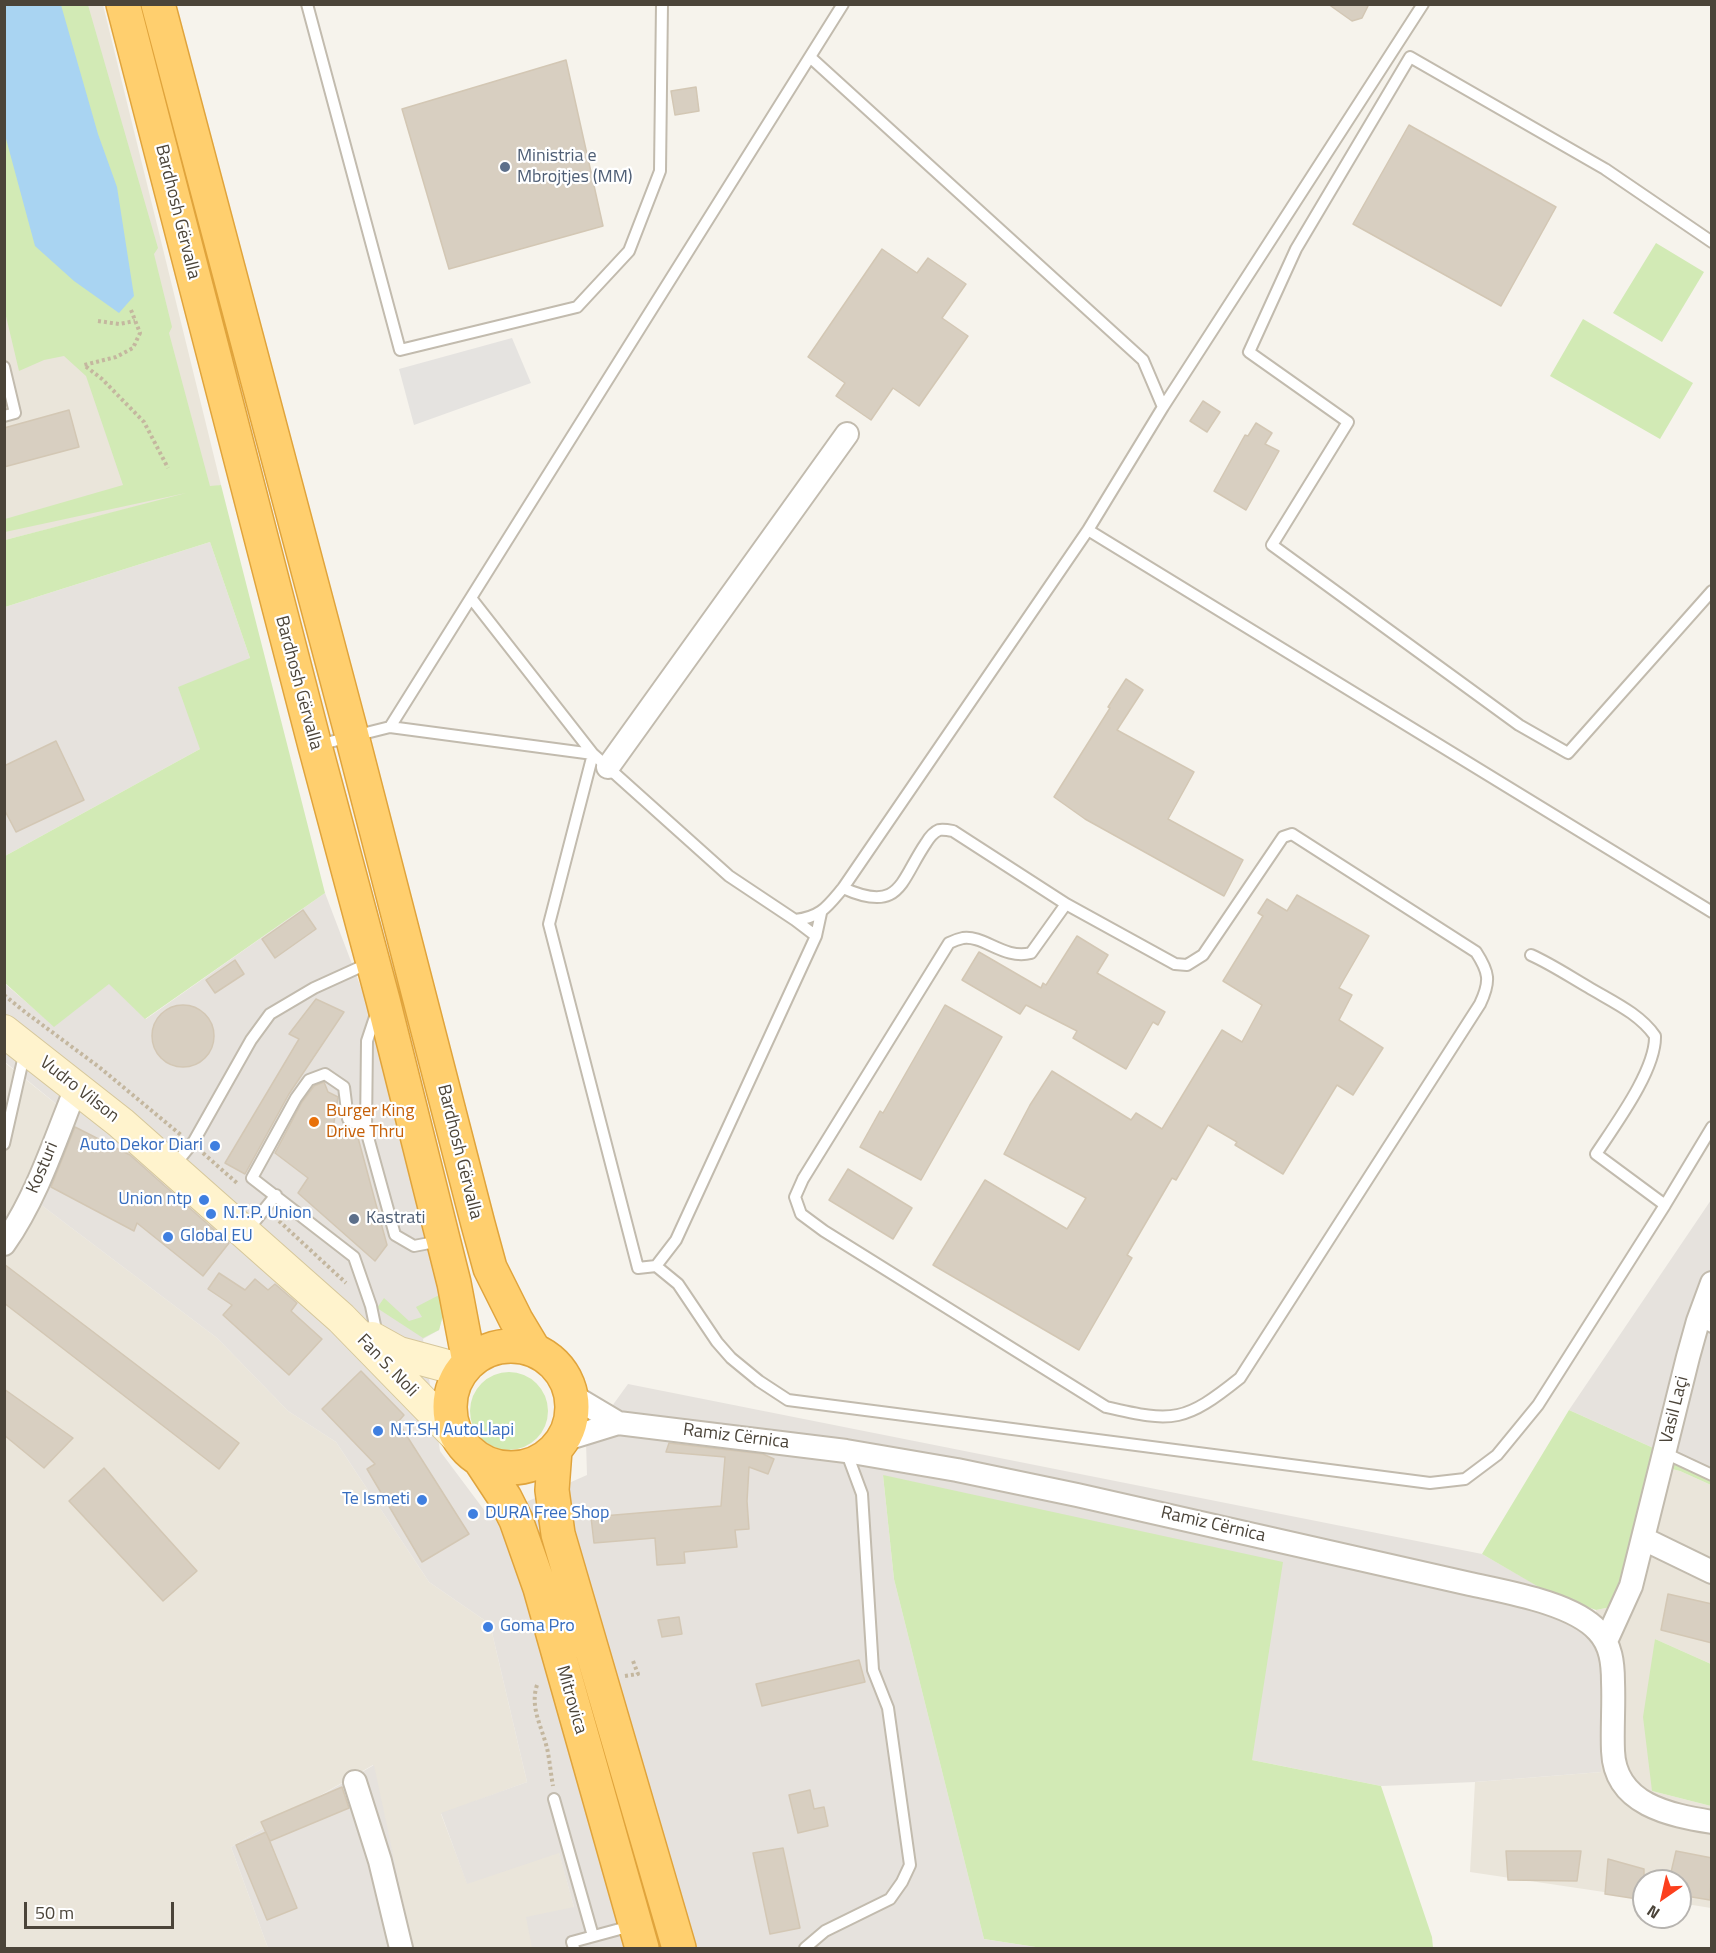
<!DOCTYPE html>
<meta charset="utf-8">
<style>
body{margin:0}
#map{position:relative;width:1716px;height:1953px;overflow:hidden;background:#f6f3ec;font-family:"Titillium Web",sans-serif}
canvas{display:block}
.frame{position:absolute;inset:0;border:6px solid #4b4439;pointer-events:none}
.north{position:absolute;left:1632px;top:1869px;width:60px;height:60px;box-sizing:border-box;background:#fff;border:2px solid #b7b4b0;border-radius:50%;rotate:214deg;font-size:16px;font-weight:700;line-height:24px;text-align:center;color:#4b4439}
.north::after{content:'';display:block;margin:auto;width:21px;height:27px;background:#fc3f1d;clip-path:polygon(50% 0,100% 100%,50% 72%,0 100%)}
.scale{position:absolute;left:24px;top:1902px;width:150px;height:27px;box-sizing:border-box;border:3px solid #4b4439;border-top:0;padding-left:8px;font-size:18px;line-height:21px;white-space:nowrap;color:#4b4439;-webkit-text-stroke:4px #fff;paint-order:stroke}
</style>
<div id="map">
<canvas width="1716" height="1953"></canvas>
<div class="frame"></div>
<div class="north">N</div>
<div class="scale">50 m</div>
</div>
<script>
const c = document.querySelector('canvas').getContext('2d');
c.lineJoin = 'round';
function paint(path, color) { c.fillStyle = color; c.fill(path, 'evenodd'); }
function strokePath(path, color, width, dash) { c.strokeStyle = color; c.lineWidth = width; c.lineCap = dash ? 'butt' : 'round'; c.setLineDash(dash || []); c.stroke(path); }
function drawText(font, color, halo, rows, align = 'center') {
  c.font = font + ' "Titillium Web",sans-serif'; c.lineWidth = 4.5; c.setLineDash([]); c.textBaseline = 'middle'; c.strokeStyle = halo; c.fillStyle = color; for (const [text, x, y, turn = 0] of rows) {
    c.save(); c.translate(x, y); c.rotate((+turn || 0) * Math.PI / 180); c.textAlign = isNaN(turn) ? turn : align; if (halo) c.strokeText(text, 0, 0); c.fillText(text, 0, 0); c.restore();
  }
}
paint(new Path2D(`
 M5 5H103L221 485 5 540Z
 M4 1062 66 1112 28 1195 217 1338 288 1411 336 1442 429 1582 490 1624 527 1782 441 1814 467 1883 559 1852 574 1907 533 1948H413L373 1765 231 1847 268 1948H5Z
 M1659 1466 1680 1471 1711 1485V1664L1655 1639 1652 1791 1711 1806V1908L1680 1903V1881H1644V1898L1470 1872 1475 1782 1601 1772 1600 1665 1596 1610 1621 1605Z`), '#eae5da');
paint(new Path2D(`
 M210 542 250 658 200 749 5 856V607Z
 M325 893 376 1027 446 1304 439 1330 423 1339 440 1451 490 1518 587 1475 586 1442 628 1384 1482 1554 1597 1620 1600 1665 1601 1772 1475 1782 1381 1786 1252 1760 883 1475 894 1579 984 1939 1042 1948H532L526 1917 574 1907 559 1853 467 1884 441 1813 527 1782 490 1624 429 1582 336 1442 288 1411 217 1338 28 1195 66 1112 5 1062 4 983 54 1026 109 983 146 1019Z
 M1711 1200V1474L1569 1410Z
 M374 1765 413 1948H268L231 1847Z`), '#e6e2dd');
paint(new Path2D(`
 M5 5H88L158 248 154 254 172 327 169 333 210 486 221 485 325 893 145 1019 109 984 54 1027 5 983V856L200 749 178 687 250 658 210 542 5 607V540L186 493 5 532V519L123 485 86 376 64 356 44 360 19 371 5 312Z
 M1656 243 1704 272 1662 342 1613 313Z
 M1583 319 1693 383 1660 439 1550 376Z
 M443 1293 446 1304 439 1330 423 1338 377 1308 384 1298 409 1321 422 1317 416 1307Z
 M470 1411a39 39 0 1 1 78 0a39 39 0 1 1-78 0Z
 M1569 1410 1711 1474V1485L1680 1471 1659 1466 1621 1605 1596 1610 1549 1593 1482 1554Z
 M883 1475 1283 1562 1252 1760 1381 1786 1432 1937 1433 1948H1042L984 1939 894 1579Z
 M1655 1639 1711 1664V1806L1652 1791 1643 1717Z`), '#d2eab5');
paint(new Path2D(`
 M512 338 531 383 414 425 399 369Z`), '#e5e3e0');
paint(new Path2D(`
 M4 5H61L98 134 117 187 134 296 119 313 74 281 35 246 5 135Z`), '#a9d4f2');
const building = new Path2D(`
 M1328 4H1369L1362 18 1352 21Z
 M566 60 603 226 449 269 402 109Z
 M696 87 699 111 675 115 671 91Z
 M1409 125 1556 207 1501 306 1353 224Z
 M882 249 917 273 928 258 966 284 942 318 968 336 919 406 893 388 871 420 836 396 845 383 808 357Z
 M1203 401 1220 412 1207 432 1190 421Z
 M69 410 79 447 4 467V428Z
 M1256 423 1272 433 1265 444 1279 451 1246 510 1214 491 1245 435 1248 436Z
 M1126 679 1143 690 1117 730 1194 772 1168 819 1243 860 1224 896 1085 819 1054 797 1110 708 1108 707Z
 M56 741 84 800 16 832 4 809V766Z
 M1297 895 1369 936 1339 988 1352 995 1339 1020 1383 1048 1353 1095 1337 1085 1283 1174 1235 1145 1237 1142 1208 1125 1176 1180 1172 1178 1127 1255 1132 1258 1079 1350 933 1265 985 1180 1067 1229 1086 1198 1004 1154 1030 1105 1052 1071 1131 1120 1136 1113 1162 1129 1222 1030 1242 1042 1262 1005 1223 981 1263 916 1258 913 1267 899 1287 911Z
 M303 910 316 929 275 958 262 939Z
 M1077 936 1108 955 1097 973 1165 1012 1158 1025 1153 1022 1126 1069 1073 1038 1077 1031 1026 1005 1020 1014 962 980 979 952 1041 988 1043 983 1046 985Z
 M235 960 244 974 215 993 206 980Z
 M316 999 344 1012 289 1094 245 1174 225 1163 299 1039 289 1034Z
 M945 1005 1002 1037 921 1180 860 1147 880 1111 883 1113Z
 M152 1036a31 31 0 1 1 62 0a31 31 0 1 1-62 0Z
 M324 1082 328 1092 338 1097 332 1135 350 1129 357 1134 387 1245 375 1261 298 1193 308 1178 275 1153 302 1102 314 1086Z
 M75 1127 130 1155 229 1243 203 1276 137 1223 134 1231 51 1187Z
 M848 1169 912 1208 893 1239 829 1200Z
 M4 1264 239 1443 219 1469 4 1303Z
 M219 1273 245 1290 255 1279 268 1290 275 1284 297 1303 291 1311 322 1339 289 1375 223 1315 232 1305 208 1289Z
 M361 1371 404 1415 398 1422 469 1534 422 1562 367 1469 375 1464 322 1409Z
 M4 1389 73 1438 44 1468 4 1435Z
 M669 1443 763 1454 774 1459 768 1474 749 1467 747 1501 749 1529 735 1530 737 1547 684 1552 685 1563 657 1565 655 1538 594 1543 591 1517 721 1506 725 1457 666 1452Z
 M104 1468 197 1571 163 1601 69 1501Z
 M1668 1594 1712 1604V1643L1661 1630Z
 M679 1617 682 1634 662 1637 658 1620Z
 M859 1660 865 1682 762 1706 756 1684Z
 M342 1787 349 1808 270 1841 261 1822Z
 M810 1790 814 1809 824 1807 828 1826 798 1833 789 1795Z
 M266 1832 297 1908 267 1920 236 1845Z
 M783 1848 800 1928 770 1934 753 1853Z
 M1506 1851H1581L1577 1881 1508 1880Z
 M1676 1851 1712 1858 1710 1900 1680 1895V1881H1669Z
 M1608 1859 1644 1869V1900L1605 1894Z`);
paint(building, '#d8cfc1');
strokePath(building, '#d3c7b4', 1.5);
const lane = new Path2D(`
 M307 4 400 350 577 307 629 251 660 171 662 4
 M810 57 1143 360 1163 407
 M1712 242 1605 169 1410 57 1296 249 1249 352 1348 422 1272 545 1519 725 1568 753 1712 591
 M4 367 15 413 4 416
 M1088 530 1712 912
 M471 598 593 754 729 876 795 920C821 917 827 907 843 888L1088 530 1163 407 1423 4
 M390 727 843 4
 M318 745 390 727 593 754
 M593 754 549 924 638 1268 656 1266 678 1284 717 1342 731 1358 759 1381 788 1400 1430 1483 1465 1479 1497 1455 1538 1405 1665 1205 1712 1127
 M843 888C901 914 900 881 926 843 929 838 934 832 939 830 943 829 948 830 953 831L1066 904 1031 953C1004 960 984 935 963 938 958 939 953 941 949 943L803 1179 795 1197 801 1214 824 1231 1106 1407C1174 1423 1185 1422 1240 1378L1480 1004C1491 981 1489 972 1476 952L1292 834 1283 837 1203 955 1187 965 1175 964 1066 904
 M795 920 816 936
 M1531 955C1551 964 1569 976 1588 987 1611 1001 1639 1013 1655 1036 1656 1070 1615 1125 1596 1154L1665 1205
 M377 1011 367 1041 366 1130 395 1235 414 1246 440 1241
 M366 1130 348 1119 344 1087 325 1074 309 1080 296 1098 252 1178 354 1257 371 1306 377 1335
 M4 1144 25 1051
 M173 1167 194 1141 251 1040 270 1014 314 988 369 963
 M246 1232 276 1195
 M656 1266 676 1240 816 936 821 913
 M1698 1321 1712 1327
 M1665 1453 1712 1475
 M554 1799 593 1936
 M574 1948 572 1942 631 1926
 M805 1948 825 1931 890 1899 902 1882 910 1865 888 1708 873 1670 862 1494 846 1451`);
const street = new Path2D(`
 M608 767 847 434
 M4 1244C37 1197 55 1140 76 1088
 M571 1395 618 1423 846 1451 957 1470 1077 1495 1470 1584C1506 1592 1573 1603 1598 1631 1611 1645 1613 1663 1613 1682 1614 1705 1612 1728 1613 1751 1615 1805 1670 1815 1712 1822
 M563 1440 618 1423
 M1644 1539 1712 1572
 M1606 1641 1631 1586 1688 1357 1698 1321 1712 1283
 M355 1782 380 1861 401 1948`);
const secondary = new Path2D(`
 M4 1031 121 1123 341 1318 459 1439
 M372 1338 399 1353 462 1370`);
const highway = new Path2D(`
 M123 4 315 746 383 1000 454 1283 469 1362
 M158 4 352 736 478 1224 490 1268 516 1320 534 1350
 M450 1407a61 61 0 1 1 122 0a61 61 0 1 1-122 0Z
 M555 1450 552 1490 558 1534 679 1948
 M480 1460 505 1498 516 1520 540 1588 642 1948`);
strokePath(lane, '#c2bbae', 14);
strokePath(street, '#c2bbae', 26);
strokePath(secondary, '#d6c79b', 34);
strokePath(highway, '#e0a43c', 36);
strokePath(new Path2D(`
 M131 310 140 333 133 348 116 357 84 365 102 379 144 422 168 468
 M98 321 119 324 135 321
 M4 995 25 1012 99 1067 181 1135
 M203 1153 238 1184
 M279 1221 346 1283
 M625 1676 638 1674 633 1661
 M537 1685C529 1709 544 1730 548 1753 550 1764 551 1775 553 1786`), '#c4b79f', 4, [3, 3]);
strokePath(lane, '#fff', 10);
strokePath(street, '#fff', 22);
strokePath(secondary, '#fff3cd', 32);
strokePath(highway, '#ffcf6e', 33);
for (const [x, y, r, color] of [
 [505,167,6,"#5c6f8a"],
 [314,1122,6,"#e8710a"],
 [215,1146,6,"#3f7fe0"],
 [204,1200,6,"#3f7fe0"],
 [211,1214,6,"#3f7fe0"],
 [354,1219,6,"#5c6f8a"],
 [168,1237,6,"#3f7fe0"],
 [378,1431,6,"#3f7fe0"],
 [422,1500,6,"#3f7fe0"],
 [473,1514,6,"#3f7fe0"],
 [488,1627,6,"#3f7fe0"]
]) { const dot = new Path2D(); dot.arc(x, y, r, 0, 2 * Math.PI); c.fillStyle = color; c.fill(dot); strokePath(dot, '#fff', 2); }
drawText('18px', '#4e5e75', '#fff', [
 ["Ministria e",517,157],
 ["Mbrojtjes (MM)",517,178],
 ["Kastrati",366,1219]
], 'left');
drawText('18px', '#4b4439', '#fff', [
 ["Bardhosh Gërvalla",177,212,76],
 ["Bardhosh Gërvalla",298,683,75],
 ["Vudro Vilson",79,1090,38],
 ["Bardhosh Gërvalla",459,1152,76],
 ["Kosturi",43,1168,-67],
 ["Fan S. Noli",387,1366,46],
 ["Vasil Laçi",1675,1410,-76],
 ["Ramiz Cërnica",736,1437,7],
 ["Ramiz Cërnica",1213,1525,13],
 ["Mitrovica",571,1700,74]
]);
drawText('18px', '#c56008', '#fff', [
 ["Burger King",326,1112],
 ["Drive Thru",326,1133]
], 'left');
drawText('18px', '#366cbe', '#fff', [
 ["Auto Dekor Diari",203,1146,"right"],
 ["Union ntp",192,1200,"right"],
 ["N.T.P. Union",223,1214],
 ["Global EU",180,1237],
 ["N.T.SH AutoLlapi",390,1431],
 ["Te Ismeti",410,1500,"right"],
 ["DURA Free Shop",485,1514],
 ["Goma Pro",500,1627]
], 'left');
</script>
